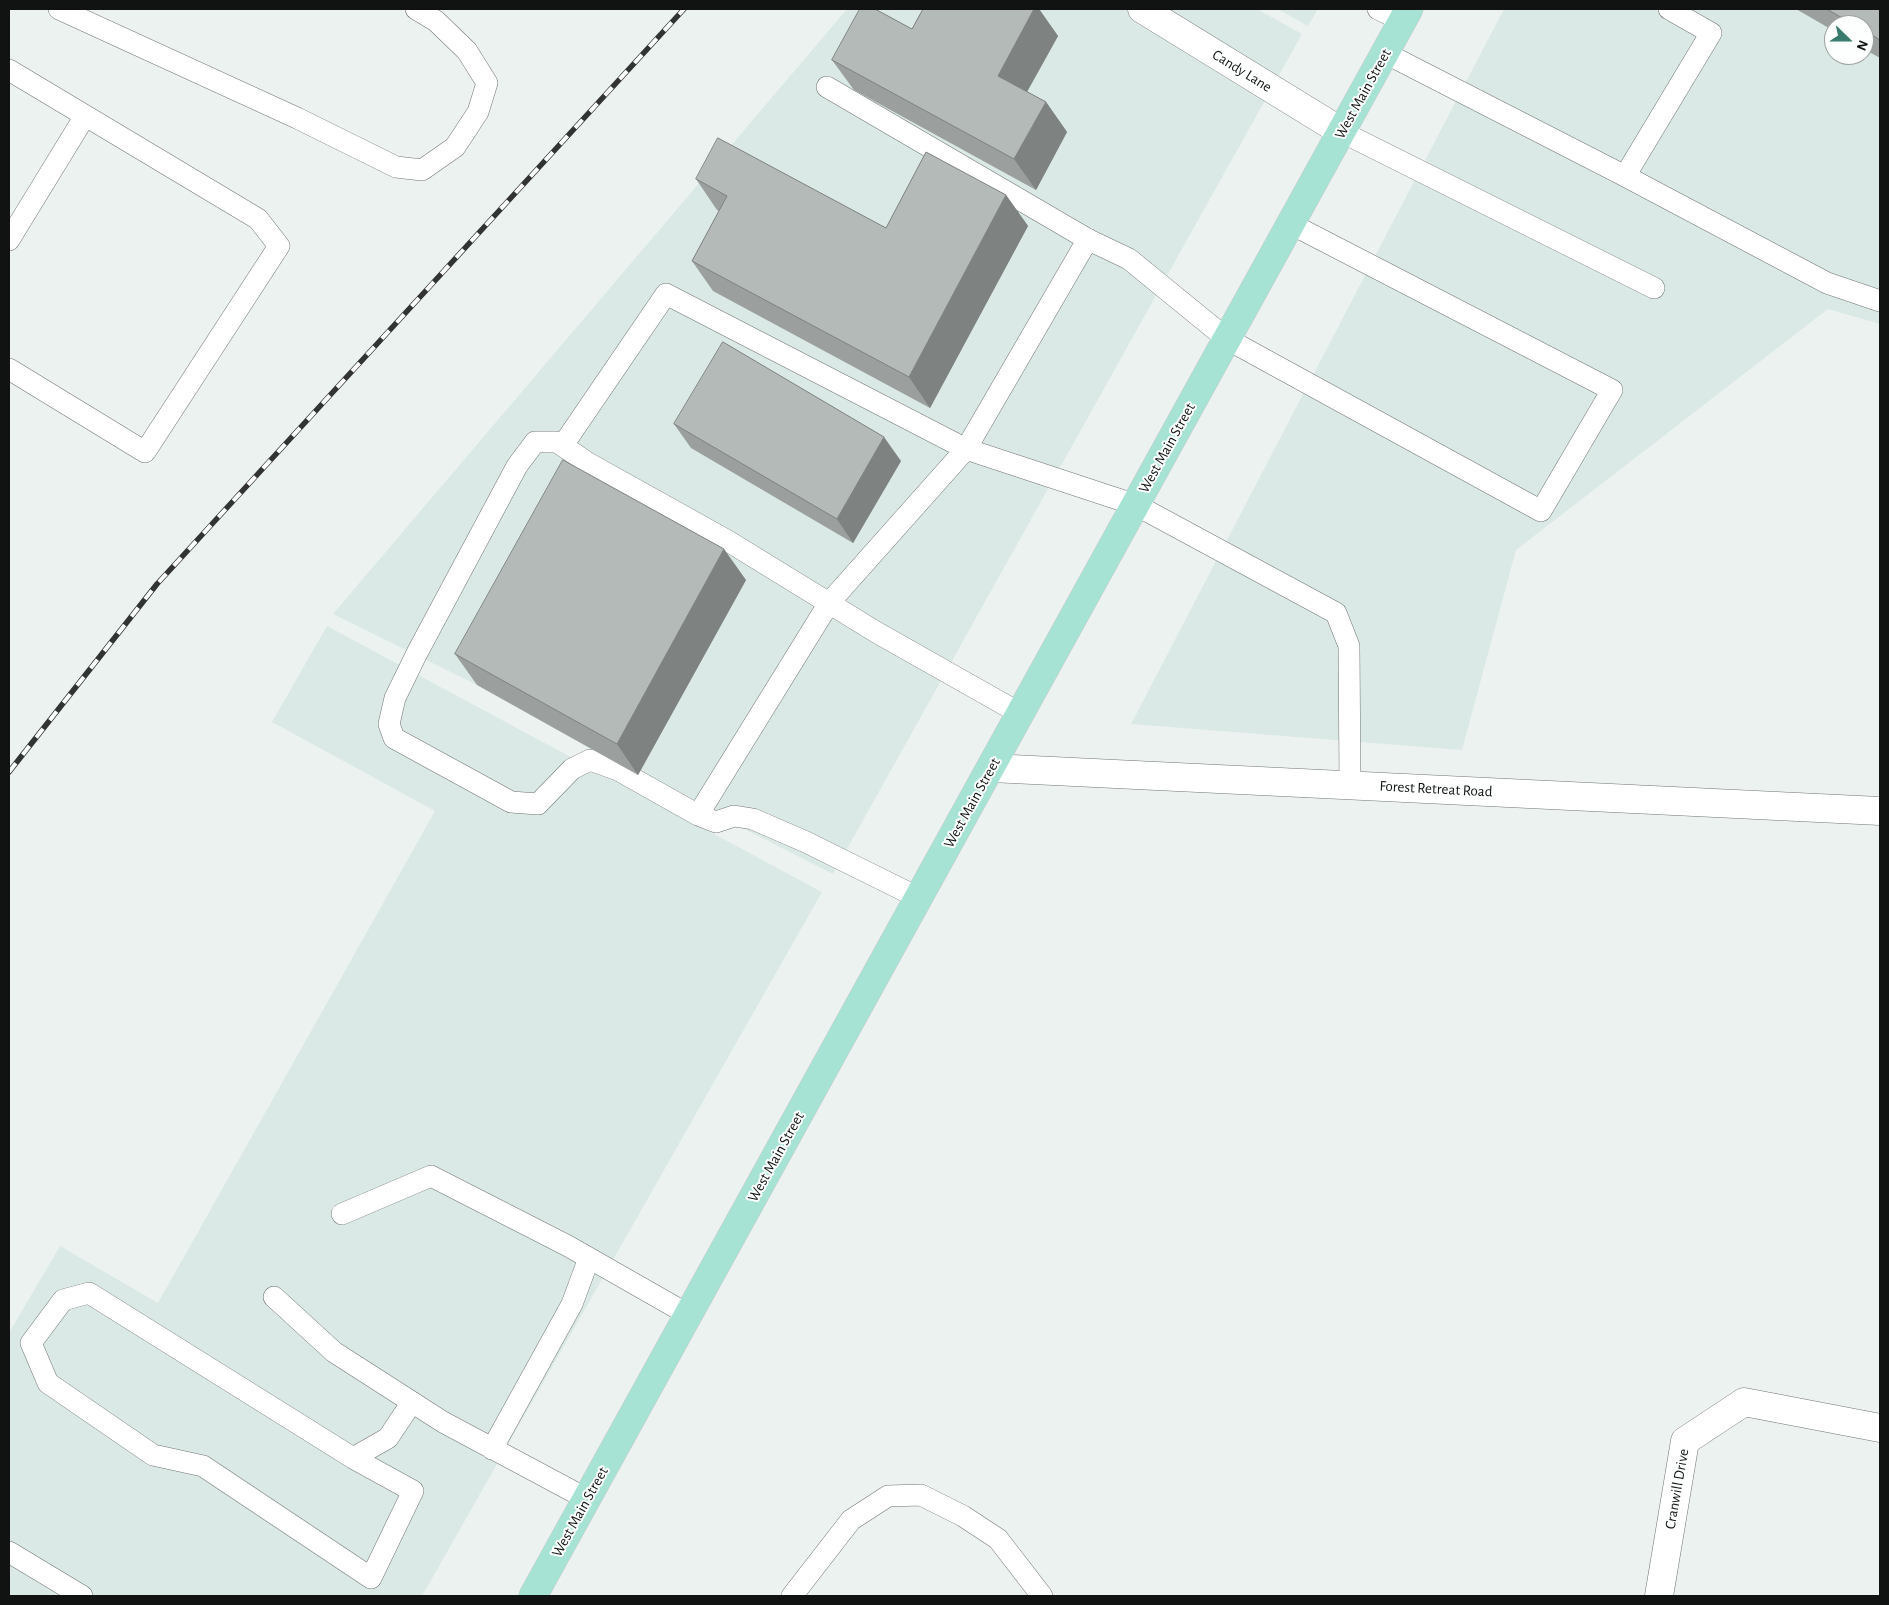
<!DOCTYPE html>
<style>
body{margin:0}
#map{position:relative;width:1889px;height:1605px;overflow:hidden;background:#ecf2f0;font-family:"Alegreya Sans",sans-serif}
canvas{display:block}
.frame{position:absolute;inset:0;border:10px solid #111312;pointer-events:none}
.north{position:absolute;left:1824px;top:15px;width:50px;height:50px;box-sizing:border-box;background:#fcfffe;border:1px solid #9ea1a0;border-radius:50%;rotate:112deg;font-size:14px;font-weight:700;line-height:20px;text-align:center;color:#111312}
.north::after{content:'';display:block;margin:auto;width:18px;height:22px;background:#397b6d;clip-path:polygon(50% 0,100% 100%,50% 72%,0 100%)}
</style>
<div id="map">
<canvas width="1889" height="1605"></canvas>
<div class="frame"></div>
<div class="north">N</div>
</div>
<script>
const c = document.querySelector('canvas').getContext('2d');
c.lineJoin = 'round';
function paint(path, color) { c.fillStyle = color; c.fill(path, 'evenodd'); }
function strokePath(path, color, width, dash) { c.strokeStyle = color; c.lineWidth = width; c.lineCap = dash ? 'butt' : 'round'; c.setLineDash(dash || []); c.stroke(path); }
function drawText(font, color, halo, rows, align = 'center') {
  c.font = font + ' "Alegreya Sans",sans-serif'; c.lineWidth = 4; c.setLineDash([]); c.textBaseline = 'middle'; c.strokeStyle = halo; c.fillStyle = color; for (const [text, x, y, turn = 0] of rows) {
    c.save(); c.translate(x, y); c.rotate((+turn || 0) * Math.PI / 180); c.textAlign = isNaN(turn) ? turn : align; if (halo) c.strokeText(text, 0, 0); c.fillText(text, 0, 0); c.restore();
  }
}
paint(new Path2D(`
 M847 9H1257L1302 34 833 874 638 775 477 685 333 614Z
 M1278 9H1318L1308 26Z
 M1504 9H1880V324L1828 309 1516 550 1462 750 1131 724ZM1834 25H1864V55H1834Z
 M327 626 822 892 422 1596H9V1333L60 1246 158 1303 435 811 272 722Z`), '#dae9e5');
const lane = new Path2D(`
 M59 9 297 118 396 167 422 170 455 147 478 112 487 83 467 51 436 21 416 9
 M1378 9 1402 21
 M1385 53 1625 176 1711 33 1669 9
 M9 70 258 219 279 246 145 452 9 369
 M827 87 1089 240 1129 259 1227 339 1541 511 1612 390 1291 224
 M1342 132 1654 288
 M1625 176 1827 283 1880 301
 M9 240 85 116
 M563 445 666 294 966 449 1088 239
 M698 815 829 603 966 449 1136 505 1336 613 1349 646 1350 785
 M919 898 806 842 753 819 734 816 716 822 698 815 618 770 590 760 572 769 538 804 511 802 394 738 389 724 395 698 417 653 517 466 535 442H557L588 463 728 541 876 632 1021 714
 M342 1214 431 1176 568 1246 689 1315
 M274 1297 334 1352 443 1422 587 1499
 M492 1449 572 1304 589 1258
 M353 1458 413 1491 371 1578 203 1466 153 1455 48 1383 31 1343 63 1300 89 1293 353 1458 388 1438 412 1402
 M9 1552 82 1596
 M792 1596 851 1520 888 1496 921 1495 963 1516 998 1539 1042 1596`);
const street = new Path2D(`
 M1142 9 1342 132
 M991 768 1880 811
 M1659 1596 1685 1441 1744 1402 1880 1428`);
const primary = new Path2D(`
 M533 1596 1409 9`);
strokePath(lane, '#717675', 22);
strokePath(street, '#717675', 29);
strokePath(primary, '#cbcbcb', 29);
strokePath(lane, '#fff', 21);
strokePath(street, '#fff', 28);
strokePath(primary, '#a7e3d5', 28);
const rail = new Path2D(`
 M9 772 157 584 684 9`);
strokePath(rail, '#313433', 5.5);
strokePath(rail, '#fcfffe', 4, [11]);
paint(new Path2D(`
 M923 9H1039L1058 36 1027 92 1046 102 1067 132 1036 190 854 90 832 60 912 29Z
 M1796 9H1880V58L1864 49V25H1834V31Z
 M696 179 886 228 1006 195 1028 226 930 408 713 291 692 261 719 211 717 210Z
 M674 424 901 461 853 543 691 448Z
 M746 580 638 775 477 685 455 654Z`), '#9ba09e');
paint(new Path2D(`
 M1034 9H1039L1058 36 1019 106 998 76Z
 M1046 102 1067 132 1036 190 1014 159Z
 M1006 195 1028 226 930 408 909 377Z
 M884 437 901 461 853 543 837 519Z
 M724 549 746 580 638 775 617 744Z`), '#7e8281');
const building = new Path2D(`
 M860 9H875L912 29 923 9H1034L998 76 1046 102 1014 159 832 60Z
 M1827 9H1880V40L1864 30V25H1855Z
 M718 138 886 228 926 152 1006 195 909 377 692 261 727 196 696 179Z
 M723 342 884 437 837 519 674 424Z
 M563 460 724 549 617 744 455 654Z`);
paint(building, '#b4bab8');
strokePath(building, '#7e8281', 1);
drawText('15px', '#111312', '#fcfffe', [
 ["Candy Lane",1242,71,32],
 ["West Main Street",1363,94,-61],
 ["West Main Street",1167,448,-61],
 ["Forest Retreat Road",1436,789,3],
 ["West Main Street",972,803,-61],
 ["West Main Street",776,1157,-61],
 ["Cranwill Drive",1677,1489,-80],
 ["West Main Street",580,1512,-61]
]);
</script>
